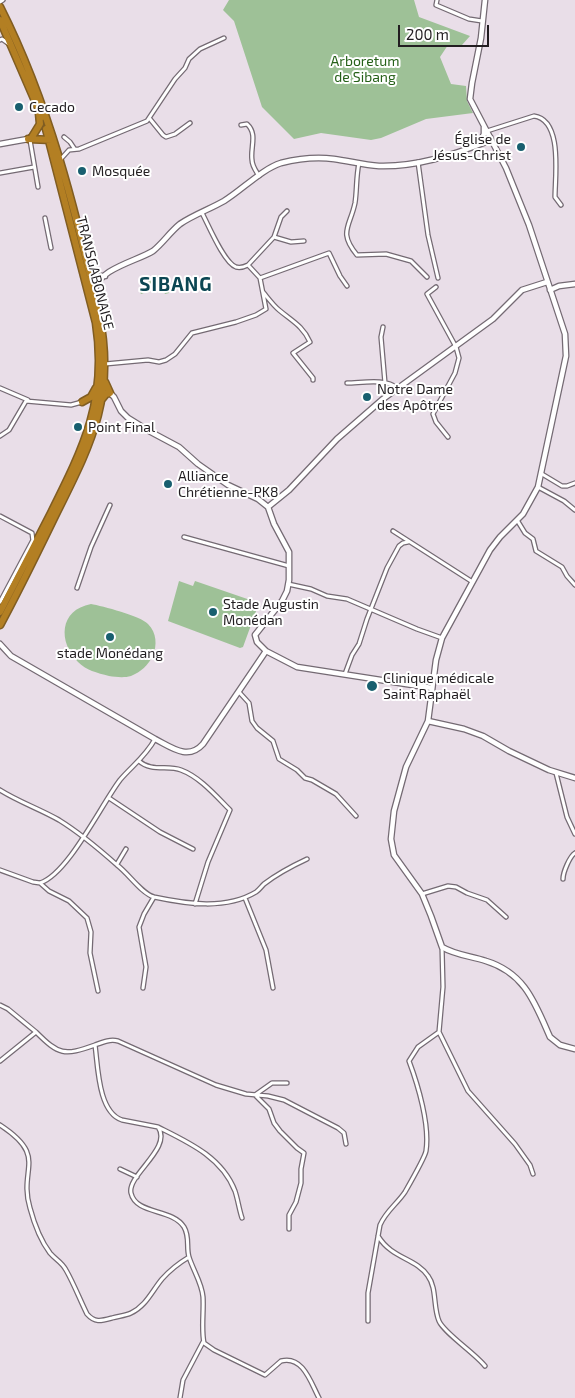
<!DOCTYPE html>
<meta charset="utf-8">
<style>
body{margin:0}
#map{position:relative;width:575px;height:1398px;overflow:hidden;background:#e9dee8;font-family:"Exo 2",sans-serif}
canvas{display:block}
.scale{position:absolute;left:398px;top:25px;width:91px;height:22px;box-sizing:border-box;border:2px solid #221e21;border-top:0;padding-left:6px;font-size:15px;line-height:18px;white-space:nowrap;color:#221e21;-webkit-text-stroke:4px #fff;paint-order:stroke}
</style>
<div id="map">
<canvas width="575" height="1398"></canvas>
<div class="scale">200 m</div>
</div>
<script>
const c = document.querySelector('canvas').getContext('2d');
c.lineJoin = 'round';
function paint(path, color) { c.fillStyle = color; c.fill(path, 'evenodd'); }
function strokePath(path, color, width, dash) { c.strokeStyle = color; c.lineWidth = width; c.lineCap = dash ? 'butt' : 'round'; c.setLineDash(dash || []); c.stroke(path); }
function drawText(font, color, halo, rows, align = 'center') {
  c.font = font + ' "Exo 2",sans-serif'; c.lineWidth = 4; c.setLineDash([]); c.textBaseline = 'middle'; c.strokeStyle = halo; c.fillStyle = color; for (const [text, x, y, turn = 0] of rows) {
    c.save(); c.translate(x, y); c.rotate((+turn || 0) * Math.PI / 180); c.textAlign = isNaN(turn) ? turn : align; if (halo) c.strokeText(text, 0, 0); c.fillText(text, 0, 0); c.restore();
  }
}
paint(new Path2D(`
 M229 0H414L419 17 470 36 462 45H448L440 57 451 84 466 86 467 101 473 113 426 119 381 138 371 140 321 133 294 139 262 107 234 21 223 10Z
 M162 275H165L169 293 165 294 161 286C154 288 148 292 141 294L139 290 145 284V280L147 278Z
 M179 581 193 586 195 581 259 603 243 647 240 648 168 621Z
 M91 604C102 606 141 616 148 624 157 633 157 645 153 656 148 665 141 672 131 676 124 678 116 677 109 676 97 673 86 670 78 662 58 642 59 610 91 604Z`), '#9ec197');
const street = new Path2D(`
 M437 0 436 5 469 19 482 21
 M0 2 3 0
 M0 40 2 39 9 44
 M150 119 163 135 166 137 175 134 190 123
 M241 125 247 124C258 134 250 148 252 160 252 166 256 171 259 176
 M487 131 534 116C563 120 555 176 555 197L561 205
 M64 137 70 142 74 148
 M30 140 38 187
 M60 160 69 150 79 149 147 121 175 79 185 68 189 59 200 49 224 38
 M418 162 428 235 438 278
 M359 163C356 177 357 190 355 203 350 227 338 232 357 255L386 254 411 261 427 277
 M0 173 34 167
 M202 213C208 224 224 263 236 267 240 268 244 267 248 265L274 237 291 242 304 241
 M45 218 51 248
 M274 237 281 217 287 211
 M248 265 260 278 329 253 340 276 347 286
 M436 287 427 294 456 347 459 358 455 373 433 414 436 422 448 437
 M263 292C268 298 273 305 279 310 292 321 303 326 310 342L293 353 313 378V380
 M383 327 381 337 385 383
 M105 364 148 360 159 362 166 360 175 354 192 333 236 322 256 315 266 309 260 278
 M347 383C361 383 386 378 397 388
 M0 388 28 400
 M0 436 9 430 26 401 71 405 82 402
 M542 474 562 486H567L575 483
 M538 487 564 501 575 510
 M0 516 32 533 33 541
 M517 520 525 533 533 539 536 551 562 567 567 576 575 585
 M393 531 471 581
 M184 537 289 566
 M288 584 311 589 327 596 347 599 417 629 442 638
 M77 588 91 547 110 505
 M0 602 33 540
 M345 674 352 655 359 644 367 619 387 568 399 546 403 543 408 542
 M239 692 249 703 252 721 257 728 273 741 279 759 297 770 305 778 312 780 336 794 356 816
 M139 761C151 772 168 765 181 770 200 777 216 796 230 810L208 862 195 904
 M556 773 567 817 575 834
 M0 790C19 802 40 809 59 820 80 833 99 849 117 865 129 874 141 893 154 897 187 904 226 910 256 892 259 890 261 887 264 884 277 874 292 866 307 859
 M109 798 160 832 193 849
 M117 864 126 849
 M0 870 33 882 40 883
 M563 879C563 872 570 856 575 853
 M40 883C68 874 101 805 120 780 132 766 146 756 155 739
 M40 883 49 891 69 901 87 918 91 932 90 953 98 991
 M422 894 448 886 456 887 467 893 487 900 506 917
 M245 898 266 950 273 988
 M442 947 443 987 439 1032 468 1091 515 1144 530 1165 533 1174
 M143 988 146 967 139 927 144 914 154 897
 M0 1005 8 1009 36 1032
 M95 1045C98 1066 98 1112 122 1120L158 1127C173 1148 127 1175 131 1193 136 1215 172 1208 184 1227 190 1237 186 1247 189 1257 193 1270 202 1283 203 1297 204 1312 201 1328 204 1343L214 1350 265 1375 281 1361C303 1355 311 1383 319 1398
 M0 1061 36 1032C59 1055 64 1056 95 1045 103 1042 110 1039 118 1041L216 1085 246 1094 268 1096 284 1100 338 1128 344 1133 346 1144
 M287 1083H272L255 1095 269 1109 274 1123 280 1131 297 1148 304 1153 301 1169V1183L296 1202 289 1215V1229
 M0 1125C49 1157 18 1168 30 1208 34 1223 41 1241 50 1253 55 1259 62 1262 66 1270 74 1284 80 1300 87 1314 95 1323 101 1321 112 1318 118 1316 125 1316 131 1313 146 1306 152 1291 162 1279 170 1270 179 1263 189 1257
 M158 1127C188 1142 222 1157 235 1191 238 1200 239 1209 242 1218
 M120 1169 137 1177
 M378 1236C392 1259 416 1258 428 1276 437 1288 433 1307 439 1321 444 1333 475 1353 485 1366
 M368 1321V1293L380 1225C386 1211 397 1204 405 1192 409 1185 425 1157 426 1151 430 1125 418 1085 409 1061L418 1047 439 1032
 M180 1398 183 1380 203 1342`);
const secondary = new Path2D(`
 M485 0 481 38 472 83 470 99 506 168 529 225 565 334 566 356 538 487 523 514 500 537 490 550 442 638 436 660 428 721 406 767 394 811 391 839 394 855 422 894 431 916 442 947C455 955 471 956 486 961 525 973 535 1003 550 1037L560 1045 575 1049
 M481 140 484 134V127
 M0 144 28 139
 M90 271 95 276H105
 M95 290C98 269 137 261 153 251 163 243 170 232 180 224 193 215 210 209 224 201 242 190 262 169 281 163 297 159 318 157 334 159 349 161 364 165 379 166 416 167 453 155 486 142L490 137
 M550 290 559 286 575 284
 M110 393 114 397 121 411 128 418 149 431 179 447 198 464 228 485 258 499 268 507 274 524 289 552V580L287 591 282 601 255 635 257 642 266 651 297 667 432 688
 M268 507 289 490 337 439 383 399 493 319 522 290 547 282
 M0 644 11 656 155 739C171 747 188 761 203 744L266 651
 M428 721 464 729 483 736 509 751 549 770 575 778`);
const highway = new Path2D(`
 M0 7C49 104 75 209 99 314 116 400 90 445 53 520 36 555 19 590 0 625
 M0 20 42 117
 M32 137 40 124 39 113
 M28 139 52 140
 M102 399 106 394 110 393 105 382
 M82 402 91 397 96 388
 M0 612C17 579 34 546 51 513 84 447 108 399 96 323L46 129`);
strokePath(street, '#746a73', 5.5);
strokePath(secondary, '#746a73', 7);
strokePath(highway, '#805d22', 9);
strokePath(street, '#fff', 3);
strokePath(secondary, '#fff', 4.5);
strokePath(highway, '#b37f23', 6);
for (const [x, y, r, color] of [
 [19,107,5,"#185f6f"],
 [521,147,5,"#185f6f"],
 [82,171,5,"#185f6f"],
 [367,397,5,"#185f6f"],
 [78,427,5,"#185f6f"],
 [168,484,5,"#185f6f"],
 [213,612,5,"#185f6f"],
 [110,637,5,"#185f6f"],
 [372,686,6,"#185f6f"]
]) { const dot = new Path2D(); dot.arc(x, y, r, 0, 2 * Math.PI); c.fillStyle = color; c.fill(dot); strokePath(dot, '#fff', 2); }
drawText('14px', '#266119', '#fff', [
 ["Arboretum",365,61],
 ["de Sibang",365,77]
]);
drawText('14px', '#221e21', '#fff', [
 ["Cecado",29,107],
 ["Église de",511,139,"right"],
 ["Jésus-Christ",511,155,"right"],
 ["Mosquée",92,171],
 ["Notre Dame",377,389],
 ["des Apôtres",377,405],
 ["Point Final",88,427],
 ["Alliance",178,476],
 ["Chrétienne-PK8",178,492],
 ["Stade Augustin",223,604],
 ["Monédan",223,620],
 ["stade Monédang",110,653,"center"],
 ["Clinique médicale",383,678],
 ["Saint Raphaël",383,694]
], 'left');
drawText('14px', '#221e21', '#fff', [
 ["TRANSGABONAISE",95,273,76]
]);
c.letterSpacing = '1px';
drawText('bold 19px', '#0b4653', '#fff', [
 ["SIBANG",176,285]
]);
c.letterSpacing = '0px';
</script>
